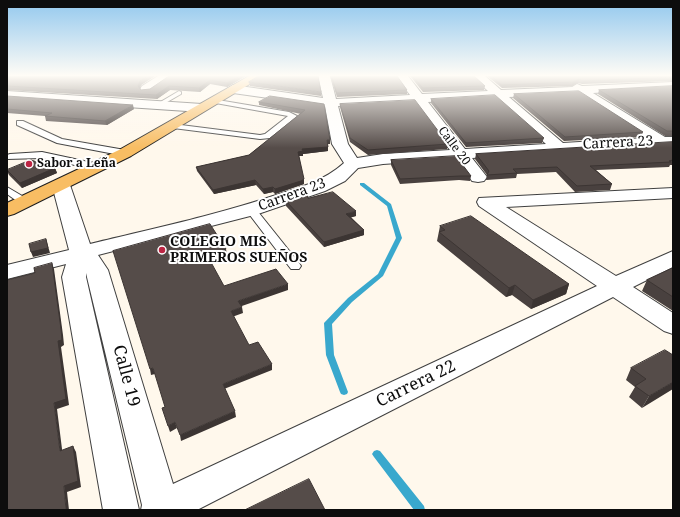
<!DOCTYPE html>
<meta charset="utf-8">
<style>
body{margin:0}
#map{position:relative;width:680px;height:517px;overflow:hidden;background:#fff8ec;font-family:"Noto Serif",serif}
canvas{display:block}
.frame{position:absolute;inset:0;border:8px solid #0d0d0d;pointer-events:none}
</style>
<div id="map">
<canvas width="680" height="517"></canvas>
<div class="frame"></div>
</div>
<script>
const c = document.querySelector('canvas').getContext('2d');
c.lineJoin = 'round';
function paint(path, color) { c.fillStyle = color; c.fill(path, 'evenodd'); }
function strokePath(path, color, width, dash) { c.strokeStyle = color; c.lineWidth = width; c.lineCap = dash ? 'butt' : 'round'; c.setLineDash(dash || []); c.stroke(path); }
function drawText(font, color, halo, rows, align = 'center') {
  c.font = font + ' "Noto Serif",serif'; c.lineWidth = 4; c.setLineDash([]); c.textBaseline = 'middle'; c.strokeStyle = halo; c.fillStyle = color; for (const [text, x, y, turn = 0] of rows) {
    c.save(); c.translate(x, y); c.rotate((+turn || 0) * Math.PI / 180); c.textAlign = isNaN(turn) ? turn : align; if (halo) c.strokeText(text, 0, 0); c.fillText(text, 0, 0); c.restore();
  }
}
paint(new Path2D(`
 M360 183H364L391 204 402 238 383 276 352 302 332 324 334 355 348 392 347 394 344 395 341 394 340 392 326 355 324 323 348 298 378 274 396 238 387 206 360 185Z
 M377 450 380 451 424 506 425 510H414L374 457 372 454 374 451Z`), '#39a8cd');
const service = new Path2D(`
 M179 91 181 92V94L162 105 157 104Z
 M212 99 289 112 297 116 270 138 260 139 173 128 169 126 173 124 260 135 265 134 288 116 210 102V100Z
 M17 121H23L62 139 125 150 129 153 125 156 57 143 17 125Z
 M42 152 98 164 103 167 98 170 42 158 7 159V155L10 154Z
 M7 187 29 200 30 202 29 204H21L7 194Z
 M251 207 255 208 299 263 301 266 299 269H291L246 210Z`);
const minor = new Path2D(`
 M158 76H172L150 92H142L140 89 142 86Z
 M318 76H330L336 99 410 95 396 76H408L422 94 488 91 472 76H485L501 90 572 87 577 84 582 86 673 82V88L593 93 665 137H673V145L472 158 487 177 484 181 478 182 472 181 456 159 383 164 358 168 345 181 325 191 258 214 98 255 108 270 173 484 597 286 479 206 477 202 479 198 673 188V198L506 207 616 276 673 251V267L633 287 673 313V334L664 331 613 297 197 510H141L142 505 86 273V277L139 510H103L62 277 66 264 7 279V265L69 250 52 185 55 181 61 180 67 181 70 185 90 244C151 229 213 216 273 196 299 188 324 181 344 163L332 144 325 106 233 93 227 89 233 85 323 98ZM578 94 646 138 563 143 509 97ZM495 98 546 144 465 149 428 102ZM415 102 450 150 383 154 357 158 348 144 338 106Z
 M7 91 202 104 209 108 202 112 7 99Z`);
const primary = new Path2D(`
 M249 76H263L131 156 14 214 7 216V203L119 150Z`);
strokePath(service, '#404040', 2);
strokePath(minor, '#404040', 2);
strokePath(primary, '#1e1e1e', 2);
paint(service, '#fff');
paint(minor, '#fff');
paint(primary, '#f8bd63');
paint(new Path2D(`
 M7 76H155L141 85 140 88 141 90 150 89 169 76H246L227 87 210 84 200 92 170 90 157 99 7 90Z
 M330 76H397L407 90V94L337 97Z
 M410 76H474L485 86 484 90 423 92Z
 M487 76H673V81L582 84 578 83 572 86 502 88Z
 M249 82 321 92V96L250 86Z
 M673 86V136H665L598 94 599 90Z
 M514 94 643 132 641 137 564 141 513 98Z
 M7 97 134 109 107 125 46 121 45 116 7 113Z
 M431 99 544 138 542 143 466 147 431 103Z
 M259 102 324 104 330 140V144H328V151L303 154V156H299L304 184 275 194 273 192 264 194 256 185 214 194 197 171 196 167 249 155 301 114 259 105Z
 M340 104 448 144 447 149 368 155 350 142 340 107Z
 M673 142V165H670L669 167 596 170 612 184 610 190 575 192 556 172 517 174 516 178 486 180 487 175 475 159 476 154Z
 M391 160 471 176 470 181 459 180 400 184 391 165Z
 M55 168 57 173 22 188 9 175 7 171V170Z
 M308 198 356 216 351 217 364 230V235L324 247 286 206V201Z
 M440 226 569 284 566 294 531 309 512 295 506 297 437 241Z
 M673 268V311L642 291 647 280Z
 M673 355 642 408 629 397 635 387 626 380 631 368Z`), '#49413f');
paint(new Path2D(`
 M148 76H155L141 85 139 90 138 86 140 81Z
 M239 76H246L227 87V83Z
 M579 79 578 83 572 86 573 82Z
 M210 80V84L200 92 199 88Z
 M169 86 170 90 157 99 156 95Z
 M133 105 134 109 107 125 105 121Z
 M327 140H330V144H327Z
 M328 147V151L303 154V156H298V152L302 149Z
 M55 168 57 173 22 188 20 183Z
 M304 179V184L275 194V189Z
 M255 180 256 185 214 194 213 190Z
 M273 187V192L264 194 263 189Z
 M356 211V216L346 219V214Z
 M364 230V235L324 247V242Z
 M46 239 50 253 33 257 31 252Z
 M226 249 227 255 208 261 207 255Z
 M52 263 54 269 63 335 64 345 61 347 69 405 57 409 63 457 60 451 54 403 58 341Z
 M288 284V290L239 307 238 301Z
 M569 284 566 294 531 309 533 300Z
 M515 285 512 295 506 297 509 288Z
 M242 307 243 313 232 317 231 311Z
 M272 364V370L224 389 223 384Z
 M153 368 155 374 151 375 150 369Z
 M673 382V389L642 408 649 396Z
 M235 411 236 417 181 441 180 435Z
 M175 422 177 428 170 432 168 426Z
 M73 446 76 452 81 487 67 492 69 510H66L64 486Z`), '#3c3533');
const building = new Path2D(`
 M7 76H148L140 81 138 86 141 90 150 89 169 76H239L227 83 210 80 199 88 169 86 156 95 7 86Z
 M259 76H318L321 92 249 82Z
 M332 76H397L407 90 337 93Z
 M413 76H474L485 86 423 88Z
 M492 76H673V77L583 81 579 79 573 82 502 85Z
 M673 86V131H667L599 90Z
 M579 91 643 132 565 137 514 94Z
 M495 95 544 138 466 143 431 99Z
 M7 96 133 105 105 121 45 116 52 113 7 109Z
 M270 96 324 104 330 140H327L328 147 302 149 303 151 298 152 304 179 301 181 275 189 273 187 263 189 255 180 213 190 196 167 249 155 305 110 259 102Z
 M415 100 448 144 368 150 350 138 340 104Z
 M673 142V160L669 161 671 162 590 166 612 184 577 186 557 167 513 169 517 173 487 175 489 171 476 154Z
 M456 156 471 176H460L400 179 391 160Z
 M31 160 55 168 20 183 7 170Z
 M333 192 356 211 346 214 364 230 324 242 286 201 307 194 308 198Z
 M471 216 569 284 533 300 515 285 509 288 439 232 445 230 440 226Z
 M210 224 226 249 207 255 224 286 276 269 288 284 238 301 242 307 231 311 249 345 258 342 272 364 223 384 235 411 180 435 175 422 168 426 162 408 165 407 153 368 150 369 113 251Z
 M46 239 48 248 31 252 29 244Z
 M52 263 61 329 62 340 58 341 66 399 54 403 60 451 73 446 78 481 64 486 66 510H7V280L35 273 34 268Z
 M673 268V297L647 280Z
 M665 350 673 355V382L649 396 635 386 646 379 631 368Z
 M309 479 325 510H245Z`);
paint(building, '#554c49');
strokePath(building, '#3c3533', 1);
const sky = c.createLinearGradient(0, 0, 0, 148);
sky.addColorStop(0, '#92c8ee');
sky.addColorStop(0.51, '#fffcf6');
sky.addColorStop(1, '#fffcf600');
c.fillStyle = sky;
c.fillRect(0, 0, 680, 148);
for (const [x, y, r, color] of [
 [29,164,4,"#bc2543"],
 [162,250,4,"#bc2543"]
]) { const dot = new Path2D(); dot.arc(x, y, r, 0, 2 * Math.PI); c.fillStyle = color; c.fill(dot); strokePath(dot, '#fff', 1.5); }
drawText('12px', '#0d0d0d', '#fff', [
 ["Calle 20",454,146,53]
]);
drawText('bold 12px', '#0d0d0d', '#fff', [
 ["Sabor a Leña",37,164]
], 'left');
drawText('14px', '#0d0d0d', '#fff', [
 ["Carrera 23",618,143,-3],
 ["Carrera 23",292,195,-20]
]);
drawText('bold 14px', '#0d0d0d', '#fff', [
 ["COLEGIO MIS",170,242],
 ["PRIMEROS SUEÑOS",170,258]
], 'left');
drawText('17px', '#0d0d0d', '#fff', [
 ["Calle 19",126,376,75],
 ["Carrera 22",416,384,-26]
]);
</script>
